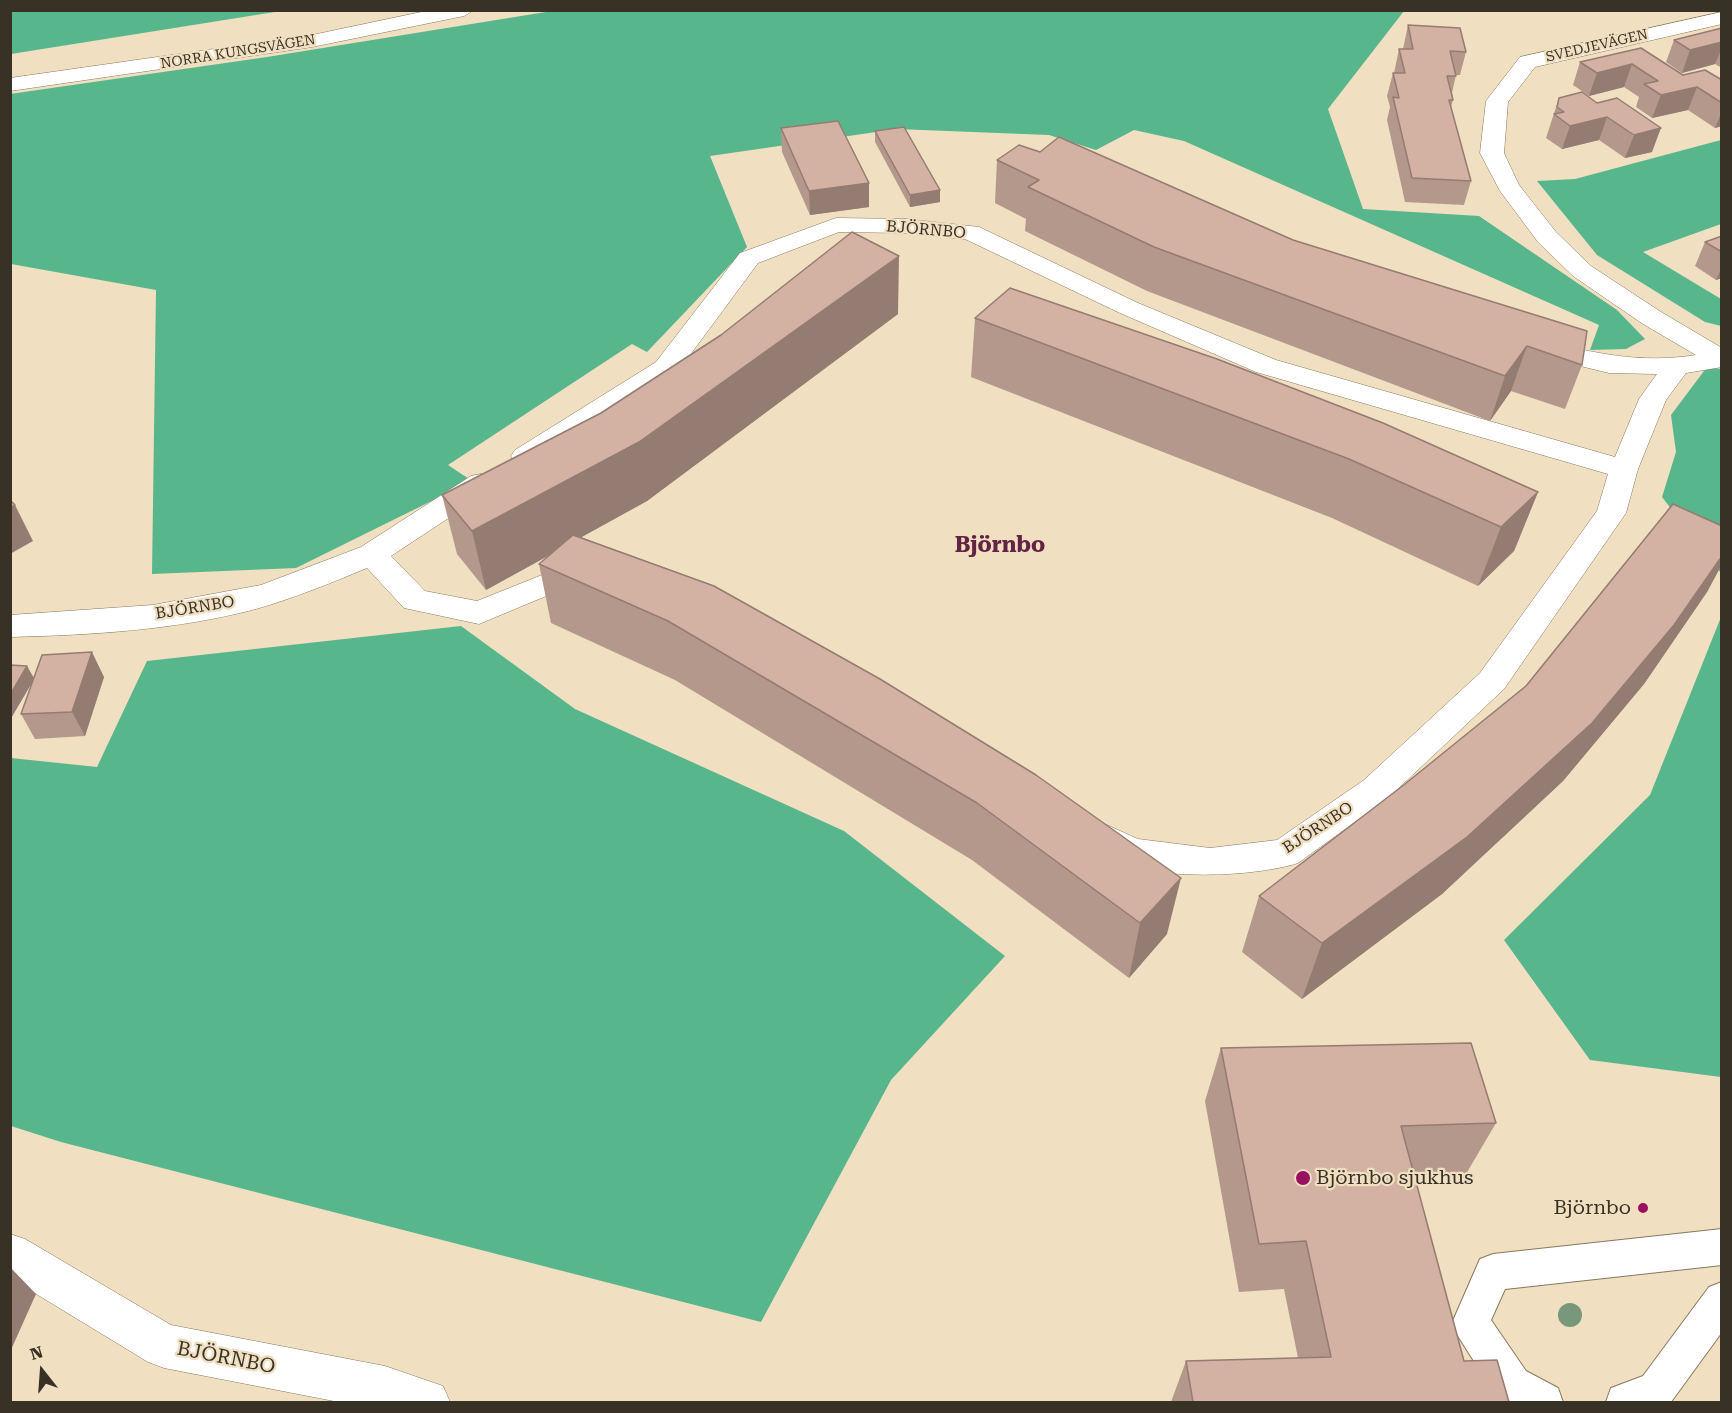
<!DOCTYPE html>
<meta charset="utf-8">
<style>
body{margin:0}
#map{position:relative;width:1732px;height:1413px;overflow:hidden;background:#f0dfc1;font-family:"Roboto Serif",serif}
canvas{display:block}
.frame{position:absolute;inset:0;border:12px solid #383226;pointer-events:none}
.north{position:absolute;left:12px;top:1341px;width:60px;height:60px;-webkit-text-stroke:4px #f0dfc1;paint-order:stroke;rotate:343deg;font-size:16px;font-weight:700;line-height:24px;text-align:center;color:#383226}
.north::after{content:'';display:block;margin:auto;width:21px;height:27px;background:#383226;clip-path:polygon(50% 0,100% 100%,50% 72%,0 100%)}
</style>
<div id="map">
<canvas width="1732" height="1413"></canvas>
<div class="frame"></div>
<div class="north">N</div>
</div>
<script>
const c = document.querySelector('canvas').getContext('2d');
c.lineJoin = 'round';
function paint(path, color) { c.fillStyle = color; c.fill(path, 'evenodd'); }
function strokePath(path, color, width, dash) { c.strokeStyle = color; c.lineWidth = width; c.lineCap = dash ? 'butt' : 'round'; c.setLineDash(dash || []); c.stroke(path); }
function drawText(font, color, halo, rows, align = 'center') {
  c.font = font + ' "Roboto Serif",serif'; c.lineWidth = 4.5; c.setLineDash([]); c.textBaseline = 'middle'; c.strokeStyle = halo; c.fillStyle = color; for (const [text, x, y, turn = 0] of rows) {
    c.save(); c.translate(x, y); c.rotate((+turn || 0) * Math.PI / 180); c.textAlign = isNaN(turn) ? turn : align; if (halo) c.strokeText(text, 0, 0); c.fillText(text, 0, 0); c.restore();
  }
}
paint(new Path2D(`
 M11 10H281V11L11 54Z
 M552 11H1404L1328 109 1363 209 1479 216 1617 310 1645 339 1626 349 1590 350 1599 325 1184 141 1134 130 1096 150 1049 135 897 129 710 156 747 247 647 352 632 344 448 465 472 481 296 568 152 574 156 290 11 264 10 94 267 57Z
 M1721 140V224L1643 252 1721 299V326L1705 322 1597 255 1537 181 1575 179Z
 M1707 367 1721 369V573L1662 497 1676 452 1671 415Z
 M1721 617V1077L1590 1060 1504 940 1650 795Z
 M461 626 575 709 844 831 1005 956 891 1080 761 1322 61 1142 11 1126V758L97 767 147 661Z`), '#58b68d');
const service = new Path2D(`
 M1722 1229V1265L1505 1289 1491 1320 1526 1371 1558 1388 1563 1402H1505L1498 1399 1458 1336 1452 1323 1480 1259 1493 1254Z
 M1722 1282V1332L1671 1402H1606L1611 1388 1643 1376 1709 1287Z`);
const minor = new Path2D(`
 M1722 12V24L1535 67 1508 102 1504 153 1519 185 1556 232 1591 266 1661 312 1722 348V367L1686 373 1666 400 1638 469 1626 513 1504 689 1388 798 1298 863C1253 878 1114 886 1089 839L1094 829 1107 825 1138 839 1210 848 1277 840 1364 780 1480 673 1597 511 1608 474 1256 372 1120 313 965 239 906 233 839 232 758 263 676 374 535 462 525 465 515 462 511 456 515 450 656 362 740 253 836 218 906 219 979 227 1138 303 1276 360 1615 457 1639 399 1657 374 1609 373 1531 354 1527 348 1531 342 1540 340C1595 353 1639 364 1696 355L1643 324 1573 276 1538 242 1500 191 1480 153 1486 101 1520 57Z
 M481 474 491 476 495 483 491 490 391 556 425 591 477 601 542 575 588 563 599 567 603 574 599 581 551 594 479 624 404 608 367 568C331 583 294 598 256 609 176 630 92 635 10 637V615L153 605 261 585 361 547 471 476Z
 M10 1234 25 1239 171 1325 385 1366 443 1386 450 1402H339L164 1368 148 1362 10 1278Z`);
const secondary = new Path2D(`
 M431 10H474L464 16 312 47 10 91V78L312 35Z`);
strokePath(service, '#87795d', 2);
strokePath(minor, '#87795d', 1);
strokePath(secondary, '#87795d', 1);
paint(service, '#fff');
paint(minor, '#fff');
paint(secondary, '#fff');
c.fillStyle = '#78987b';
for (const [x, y] of [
 [1570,1315]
]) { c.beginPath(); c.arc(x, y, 12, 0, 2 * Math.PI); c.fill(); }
paint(new Path2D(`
 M1480 10H1532L1481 12Z
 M1408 25 1466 52 1460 75H1456L1452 93 1453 100 1451 107 1471 181 1464 205 1405 202 1387 120 1390 107 1387 96 1393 73H1394L1399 49H1403Z
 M1722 28V68L1715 64 1682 73 1666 62 1674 40Z
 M1641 48 1683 75 1722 80V126L1715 128 1688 110 1652 118 1636 107 1639 97 1624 87 1589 96 1573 85 1580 62Z
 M1559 98 1597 103 1652 152 1625 158 1599 140 1562 149 1546 138Z
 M781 128 869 207 810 215 782 152Z
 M875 131 940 190V202L910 207 875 142Z
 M997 160 1293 240 1582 365 1565 409 1511 391 1490 421 1147 291 1025 231 1026 219 995 203Z
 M1722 236V278L1716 280 1695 266 1705 242Z
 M898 314 647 501 581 537 714 586 1167 934 1129 978 972 860 675 680 551 623 539 564 550 555 486 590 457 554 442 495 601 413Z
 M975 318 1538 492 1514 551 1478 586 1332 518 971 377Z
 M1722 526V564L1707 592 1644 684 1563 781 1442 894 1302 999 1242 952 1259 896 1405 784Z
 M10 665 27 666 34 678 104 677 85 736 35 739 21 714 33 681 10 720Z
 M1221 1048 1496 1123 1466 1174 1414 1176 1464 1361 1509 1402H1171L1186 1361 1298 1358 1284 1289 1239 1292 1205 1101Z`), '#b5988c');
paint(new Path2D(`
 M1722 42V48L1715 64 1682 73 1690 50Z
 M1632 64 1624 87 1589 96 1597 73Z
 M1697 87 1688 110 1652 118 1661 95Z
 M1722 111V126L1715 128Z
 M1607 117 1599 140 1562 149 1570 126Z
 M1661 128 1652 152 1625 158 1634 135Z
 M869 183V207L810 215 809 191Z
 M940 190V202L910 207V195Z
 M899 256 898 314 647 501 486 590 472 531Z
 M1722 267V278L1716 280Z
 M1527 346 1511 391 1490 421 1505 376Z
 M1538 492 1514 551 1478 586 1501 527Z
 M15 505 33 541 10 554V508Z
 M1722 556V564L1707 592 1644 684 1563 781 1442 894 1302 999 1322 943Z
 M92 652 104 677 85 736 72 712Z
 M27 666 34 679 10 720V695Z
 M1181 878 1167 934 1129 978 1140 923Z
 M10 1267 36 1294 10 1352Z`), '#947c72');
const building = new Path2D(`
 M1408 25 1460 28 1466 52 1450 51 1456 76H1447L1453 100H1449L1471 181 1412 178 1393 97 1399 98 1393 73H1405L1399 49H1413Z
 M1722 28V42L1690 50 1674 40Z
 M1641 48 1683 75 1705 70 1722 80V103L1697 87 1661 95 1644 84 1658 81 1632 64 1597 73 1580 62Z
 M1582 92 1597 103 1617 98 1661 128 1634 135 1607 117 1570 126 1554 114 1564 112 1557 107 1559 98Z
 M838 121 869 183 809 191 781 128Z
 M904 127 940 190 910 195 875 131Z
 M1059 137 1293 240 1587 331 1582 365 1527 346 1505 376 1154 247 1028 187 1039 180 997 160 1019 145 1040 152Z
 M852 232 899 256 639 442 472 531 442 495 601 413 721 335Z
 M1722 236V252L1705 242Z
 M1010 288 1217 359 1383 423 1538 492 1501 527 1349 459 975 318Z
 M10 500 15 505 10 508Z
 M1673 504 1722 526V556L1674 625 1592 723 1467 837 1322 943 1259 896 1405 784 1526 686Z
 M573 535 714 586 880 679 1036 775 1181 878 1140 923 977 803 668 621 539 564Z
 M92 652 72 712 21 714 42 655Z
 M10 665 27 666 10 695Z
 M1471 1043 1496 1123 1401 1126 1464 1361 1497 1360 1509 1402H1193L1186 1361 1331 1357 1306 1241 1259 1244 1221 1048Z`);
paint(building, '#d3b1a3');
strokePath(building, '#947c72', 1.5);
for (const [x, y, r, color] of [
 [1303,1178,8,"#9a0f60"],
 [1643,1208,6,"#9a0f60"]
]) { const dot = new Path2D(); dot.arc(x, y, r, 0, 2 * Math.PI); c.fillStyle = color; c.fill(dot); strokePath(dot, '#f0dfc1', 2); }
drawText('14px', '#383226', '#f0dfc1', [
 ["SVEDJEVÄGEN",1597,46,-13],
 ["NORRA KUNGSVÄGEN",238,52,-9]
]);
drawText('16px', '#383226', '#f0dfc1', [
 ["BJÖRNBO",926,230,5],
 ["BJÖRNBO",195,608,-9],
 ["BJÖRNBO",1318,828,-33]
]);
drawText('20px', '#383226', '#f0dfc1', [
 ["Björnbo sjukhus",1316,1178],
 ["Björnbo",1631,1208,"right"]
], 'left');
drawText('20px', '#383226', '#f0dfc1', [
 ["BJÖRNBO",226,1358,11]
]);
drawText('bold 22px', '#632343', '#f0dfc1', [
 ["Björnbo",1000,546]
]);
</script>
